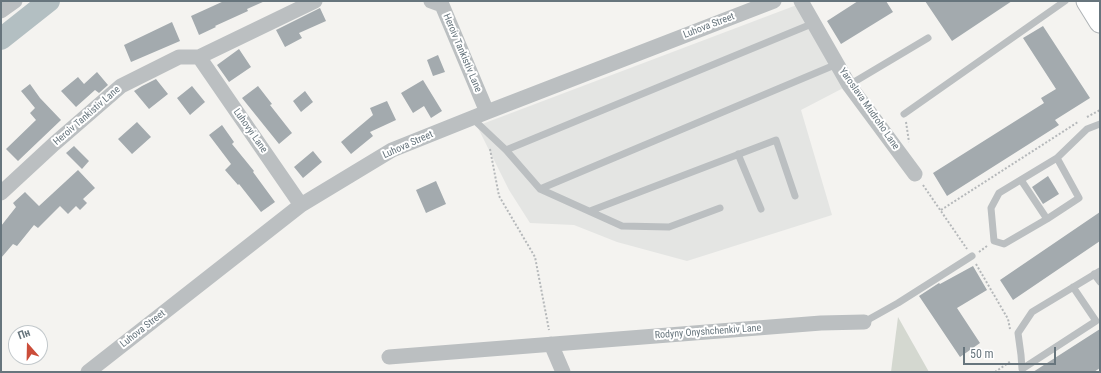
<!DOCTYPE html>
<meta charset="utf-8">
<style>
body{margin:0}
#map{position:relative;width:1101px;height:373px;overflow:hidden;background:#f4f3f0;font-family:"Roboto Condensed",sans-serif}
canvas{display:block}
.frame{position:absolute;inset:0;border:2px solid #67757d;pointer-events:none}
.north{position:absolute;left:8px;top:325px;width:40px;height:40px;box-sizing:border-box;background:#fff;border:1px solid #c2c8cb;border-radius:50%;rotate:340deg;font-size:11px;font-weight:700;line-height:16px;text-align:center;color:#67757d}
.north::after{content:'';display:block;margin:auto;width:14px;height:18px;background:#cb4d3a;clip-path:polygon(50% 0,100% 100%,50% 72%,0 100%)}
.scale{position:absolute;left:963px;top:347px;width:93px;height:18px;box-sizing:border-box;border:2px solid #67757d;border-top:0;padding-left:5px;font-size:12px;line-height:14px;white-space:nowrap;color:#67757d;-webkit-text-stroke:3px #fff;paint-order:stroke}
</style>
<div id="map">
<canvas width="1101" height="373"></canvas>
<div class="frame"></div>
<div class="north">Пн</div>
<div class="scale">50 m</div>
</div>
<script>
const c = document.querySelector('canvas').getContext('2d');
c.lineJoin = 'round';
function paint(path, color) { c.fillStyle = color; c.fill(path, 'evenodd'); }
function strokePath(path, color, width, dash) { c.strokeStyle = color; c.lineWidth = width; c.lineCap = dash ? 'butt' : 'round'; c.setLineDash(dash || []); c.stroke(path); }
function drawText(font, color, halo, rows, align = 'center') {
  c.font = font + ' "Roboto Condensed",sans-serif'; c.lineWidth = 4; c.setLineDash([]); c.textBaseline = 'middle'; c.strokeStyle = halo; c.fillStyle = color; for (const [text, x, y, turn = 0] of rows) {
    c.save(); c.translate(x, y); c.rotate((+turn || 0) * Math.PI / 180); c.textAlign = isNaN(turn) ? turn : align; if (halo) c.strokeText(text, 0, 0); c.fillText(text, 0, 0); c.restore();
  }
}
paint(new Path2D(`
 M802 3 849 85 801 110 832 215 687 261 617 242 574 225 530 223 509 190 477 126Z`), '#e4e5e3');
paint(new Path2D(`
 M898 317 929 372H891Z`), '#d4d8d0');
strokePath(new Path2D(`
 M1 39 49 1`), '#b3bfc2', 22);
paint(new Path2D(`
 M224 1H265L247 9 248 11 215 26 216 27 199 35 191 16Z
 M858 1H886L893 12 841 44 827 21Z
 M925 1H1012L952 41Z
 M320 8 326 21 299 33 302 38 285 47 276 30Z
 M172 22 180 41 131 62 124 45Z
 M1043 26 1090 98 1055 120 1059 125 947 196 933 173 1044 103 1041 98 1056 89 1023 38Z
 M239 49 251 67 229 82 217 65Z
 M438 55 445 72 433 76 427 60Z
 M97 72 108 85 99 93 95 90 76 107 61 91 78 77 84 84Z
 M156 79 168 94 149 109 134 91 142 86Z
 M423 80 442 111 431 118 424 106 413 113 401 93Z
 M30 84 40 98 61 120 18 161 6 149 36 120 30 113 35 108 21 91Z
 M192 86 205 102 190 115 177 98Z
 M258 86 272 104 270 105 292 133 279 144 242 98Z
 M305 91 313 102 301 112 293 101Z
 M387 101 396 120 370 132 373 136 351 154 341 142 373 115 370 108Z
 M137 122 151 137 132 154 118 139Z
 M222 125 234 142 232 144 254 171 253 172 275 202 261 212 239 184 238 185 225 170 231 164 209 135Z
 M74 146 89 161 82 169 66 153Z
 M313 151 322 162 303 178 294 167Z
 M78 170 95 188 83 199 87 203 80 210 76 206 68 214 60 206 38 228 34 225 17 246 13 244 1 258V226L16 207 13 203 25 192 39 206Z
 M1048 176 1059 194 1043 204 1032 187Z
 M436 181 446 204 426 213 416 190Z
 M1100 212V241L1013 300 1000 280Z
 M973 266 987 290 957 308 980 343 960 357 919 296 939 283 940 284Z
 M1100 329V368L1094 372H1033Z`), '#a3aaae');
const secondary = new Path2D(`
 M1087 1 1100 22`);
strokePath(secondary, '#aeb3b6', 23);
strokePath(new Path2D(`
 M1087 117 1100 110
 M906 122 909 142
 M490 149 499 196 535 257 549 330
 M923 185 967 249
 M941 210 1078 122
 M979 252 987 246
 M976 264 1008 319 1010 329
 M995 372 1011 361`), '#b5b8ba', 2, [2, 2]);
strokePath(new Path2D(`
 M849 85 928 38
 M904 114 1065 1
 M472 118 506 150 540 189 622 226 669 227 720 208
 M506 150 814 23
 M738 154 761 209
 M1021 180 1047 219 1004 244 994 241 991 208 999 193 1057 158 1087 129 1100 124
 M540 189 837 64
 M590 211 776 140 795 196
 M1047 219 1079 198 1057 158
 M1094 274 1100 282
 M1073 287 1096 321 1022 369 1021 355 1018 333 1032 312 1100 271
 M864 322 898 303 972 256`), '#bbbfc1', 7);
strokePath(new Path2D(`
 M431 1 442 5 487 112
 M801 1 849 85 915 174
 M1 11 15 1
 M199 57 301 205
 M1 193 54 144 121 86 179 57H199L315 1
 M551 344 563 372
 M389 357 821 323 864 322
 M88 372 301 205 392 150 487 112 774 1`), '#bbbfc1', 15);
strokePath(secondary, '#fff', 21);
drawText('10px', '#67757d', '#fff', [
 ["Luhova Street",709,26,-21],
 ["Heroiv Tankistiv Lane",462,53,67],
 ["Yaroslava Mudroho Lane",869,109,55],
 ["Heroiv Tankistiv Lane",87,116,-41],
 ["Luhovyi Lane",250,131,55],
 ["Luhova Street",408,145,-24],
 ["Luhova Street",143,329,-38],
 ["Rodyny Onyshchenkiv Lane",708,332,-4]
]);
</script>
